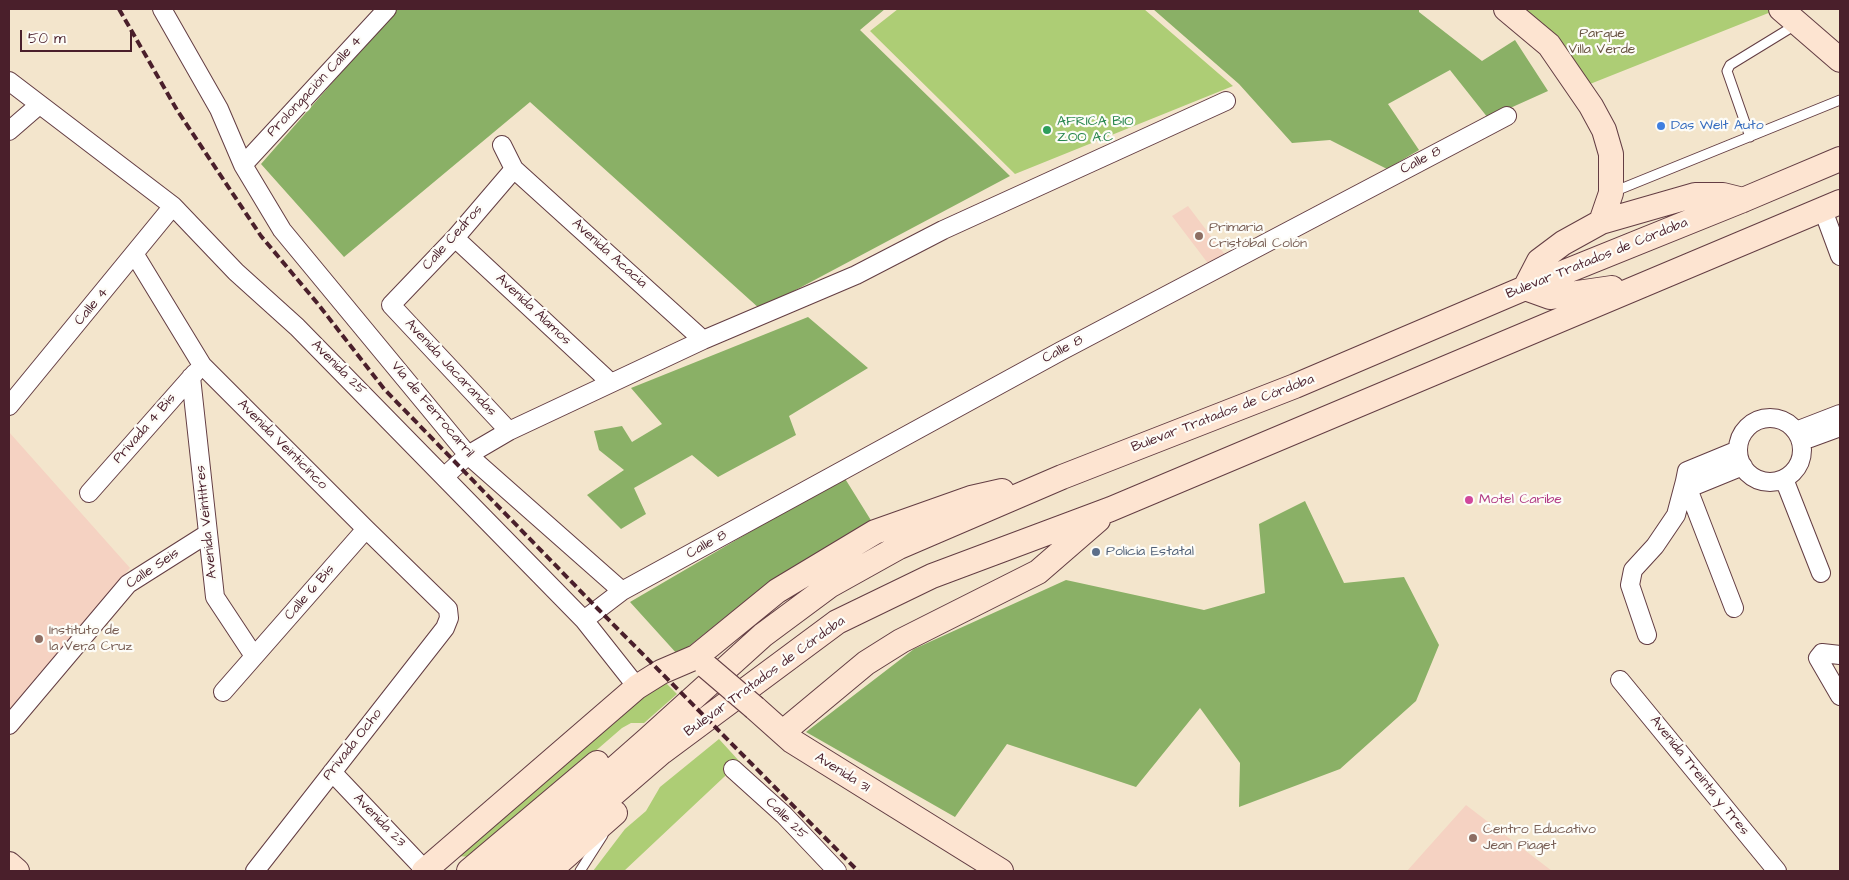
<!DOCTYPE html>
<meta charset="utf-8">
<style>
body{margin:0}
#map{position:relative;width:1849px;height:880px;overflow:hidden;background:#f3e5cc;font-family:"Architects Daughter",sans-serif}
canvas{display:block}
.frame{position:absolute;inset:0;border:10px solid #4a1f2b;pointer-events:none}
.scale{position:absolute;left:20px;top:30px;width:112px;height:22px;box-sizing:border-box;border:2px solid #4a1f2b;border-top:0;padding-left:6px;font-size:15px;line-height:18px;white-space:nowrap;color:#4a1f2b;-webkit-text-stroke:4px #fdfcf7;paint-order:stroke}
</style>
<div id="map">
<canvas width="1849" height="880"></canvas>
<div class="frame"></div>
<div class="scale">50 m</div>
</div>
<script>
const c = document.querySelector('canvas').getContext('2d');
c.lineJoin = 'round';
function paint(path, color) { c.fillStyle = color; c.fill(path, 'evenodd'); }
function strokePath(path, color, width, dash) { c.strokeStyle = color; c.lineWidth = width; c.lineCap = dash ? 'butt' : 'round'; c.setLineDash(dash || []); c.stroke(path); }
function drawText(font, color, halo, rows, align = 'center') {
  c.font = font + ' "Architects Daughter",sans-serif'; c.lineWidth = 4.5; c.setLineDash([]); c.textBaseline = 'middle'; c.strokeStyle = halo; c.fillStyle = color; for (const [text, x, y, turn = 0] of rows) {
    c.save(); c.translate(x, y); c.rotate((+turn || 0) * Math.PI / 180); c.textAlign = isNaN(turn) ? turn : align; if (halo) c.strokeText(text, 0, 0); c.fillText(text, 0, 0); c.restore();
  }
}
paint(new Path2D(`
 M1188 206 1226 256 1210 266 1172 216Z
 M9 432 130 568 9 710Z
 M1466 805 1552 871H1407Z`), '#f5d2c2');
paint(new Path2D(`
 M898 9H1144L1233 86 1015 174 870 31Z
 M1520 9H1767L1771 12 1590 84 1558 40Z
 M663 680 677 694 644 723H631L622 728 473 857 456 856Z
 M719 739 740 762 624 871H593L625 829 646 811 660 787Z`), '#adcd75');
paint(new Path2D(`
 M397 9H885L860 30 1010 176 760 309 530 102 344 257 261 164Z
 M1153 9H1419V12L1482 61 1515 40 1548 91 1488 118 1450 70 1388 104 1419 150 1387 169 1330 140 1292 143 1239 84Z
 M808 317 868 368 789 416 796 435 718 477 692 455 634 488 646 514 621 529 587 495 624 470 599 450 594 431 622 426 632 442 662 424 631 388Z
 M844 477 872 522 769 582 678 655 630 602Z
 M1305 501 1344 583 1404 577 1439 645 1416 701 1340 769 1239 807 1240 763 1200 708 1136 787 1007 744 955 817 806 732 914 649 1066 580 1204 610 1265 593 1259 524Z`), '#8ab066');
const lane = new Path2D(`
 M1750 137 1727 71 1730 65 1797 24
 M1613 192 1840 100
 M580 871 603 835`);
const street = new Path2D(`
 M162 9 219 109 243 165 282 230 468 455 622 591
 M9 81 173 206 236 272 297 327 584 620 637 687
 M9 131 39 105
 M502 145 514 169 703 340
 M243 165 387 9
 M1823 210 1840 256
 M455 238 610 382
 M135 255 202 365 366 529 448 609 449 618 445 628 255 871
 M191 377 215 597 254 656
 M9 406 173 206
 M1738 450a32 32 0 1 1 64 0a32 32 0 1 1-64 0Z
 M509 431 391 305 455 238 514 169
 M1796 431 1840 414
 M1810 438 1840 427
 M1738 450 1687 471 1685 481 1694 486 1743 466
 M444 477 468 455 509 431 703 340 856 275 943 230 1226 101
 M1784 479 1821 573
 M1685 481 1734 608
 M89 493 195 373
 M584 620 622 591 1061 351 1507 116
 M1647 635 1630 585 1633 570 1655 546 1676 515 1685 481
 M1840 655 1822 653 1818 658 1840 696
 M1620 680 1777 871
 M223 692 366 529
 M9 725 128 584 207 534
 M733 769 784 815 837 871
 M332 772 425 870`);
const secondary = new Path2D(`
 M1506 9 1549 45 1591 106 1604 130 1611 154V193L1601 222
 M1781 9 1840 60
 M1612 288 1550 297 1525 288 1539 261 1563 243 1601 222 1695 195H1723L1743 200
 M755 708 792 741 1001 871
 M783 732 866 663 901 641 1038 572 1098 520
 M9 864 17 871
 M424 871 637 687 661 672 696 657 777 591 875 532 971 498 1002 491
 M469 871 597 763
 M498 871 648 739 763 635 829 586 899 547 1062 477 1295 386 1525 288 1743 200 1840 159
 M524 871 662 752 837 622 932 576 1111 509 1840 202
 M549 871 615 813`);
strokePath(lane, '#633d43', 11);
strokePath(street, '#633d43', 20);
strokePath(secondary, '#633d43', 26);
strokePath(lane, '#fff', 9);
strokePath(street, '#fff', 18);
strokePath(secondary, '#fde4d1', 24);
strokePath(new Path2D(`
 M119 9 177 110 261 236 318 304 385 390 598 609 858 871`), '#4a1f2b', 4, [8, 4]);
const secondaryBridge = new Path2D(`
 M707 667 755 708`);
strokePath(secondaryBridge, '#633d43', 26, []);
strokePath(secondaryBridge, '#fde4d1', 24);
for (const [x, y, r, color] of [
 [1661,126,5,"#3f7fe0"],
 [1047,130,5,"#2e9e5b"],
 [1199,236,5,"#8d6e63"],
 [1469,500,5,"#d1479c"],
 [1096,552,5,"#5c6f8a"],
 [39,639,5,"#8d6e63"],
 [1473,838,5,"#8d6e63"]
]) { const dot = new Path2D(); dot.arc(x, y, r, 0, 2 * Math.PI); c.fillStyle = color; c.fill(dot); strokePath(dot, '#fdfcf7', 2); }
drawText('14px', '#685341', '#fdfcf7', [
 ["Parque",1602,34],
 ["Villa Verde",1602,50]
]);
drawText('14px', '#4a1f2b', '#fdfcf7', [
 ["Prolongación Calle 4",315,87,-47],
 ["Calle 8",1421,161,-28],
 ["Calle Cedros",453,238,-48],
 ["Avenida Acacia",609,254,42],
 ["Bulevar Tratados de Córdoba",1597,259,-22],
 ["Calle 4",92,307,-50],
 ["Avenida Álamos",533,310,43],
 ["Calle 8",1063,350,-28],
 ["Avenida 25",338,368,45],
 ["Avenida Jacarandas",450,368,47],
 ["Vía de Ferrocarril",432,410,50],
 ["Bulevar Tratados de Córdoba",1223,414,-21],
 ["Privada 4 Bis",145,429,-49],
 ["Avenida Veinticinco",282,445,45],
 ["Avenida Veintitres",207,522,-96],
 ["Calle 8",707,545,-29],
 ["Calle Seis",153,569,-34],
 ["Calle 6 Bis",310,593,-49],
 ["Bulevar Tratados de Córdoba",765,677,-36],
 ["Privada Ocho",353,745,-52],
 ["Avenida 31",842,773,32],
 ["Avenida Treinta y Tres",1699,776,51],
 ["Calle 25",786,819,45],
 ["Avenida 23",379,821,46]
]);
drawText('14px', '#27864d', '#fdfcf7', [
 ["AFRICA BIO",1057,122],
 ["ZOO A.C",1057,138]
], 'left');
drawText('14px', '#366cbe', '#fdfcf7', [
 ["Das Welt Auto",1671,126]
], 'left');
drawText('14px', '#785e54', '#fdfcf7', [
 ["Primaria",1209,228],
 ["Cristóbal Colón",1209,244],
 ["Instituto de",49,631],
 ["la Vera Cruz",49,647],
 ["Centro Educativo",1483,830],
 ["Jean Piaget",1483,846]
], 'left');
drawText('14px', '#b23c85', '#fdfcf7', [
 ["Motel Caribe",1479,500]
], 'left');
drawText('14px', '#4e5e75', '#fdfcf7', [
 ["Policía Estatal",1106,552]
], 'left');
</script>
